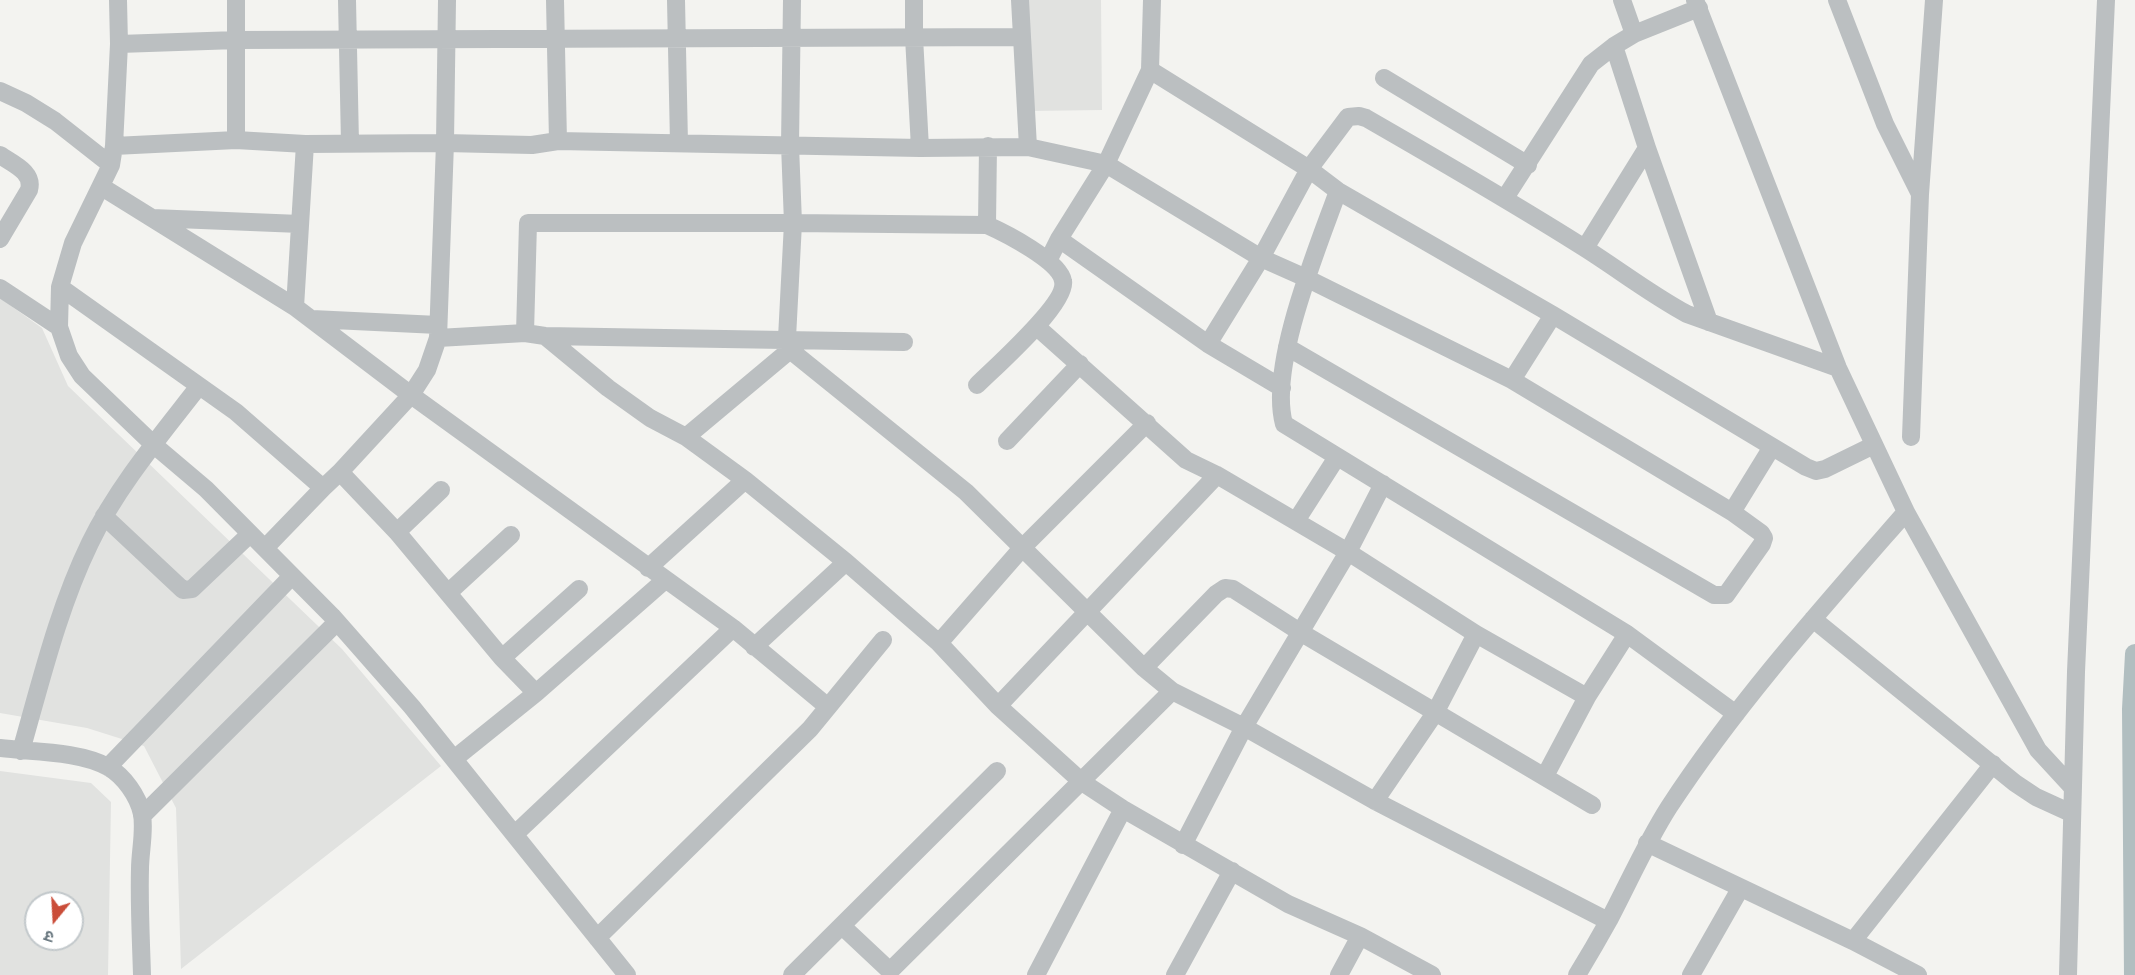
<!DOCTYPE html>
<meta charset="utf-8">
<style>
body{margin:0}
#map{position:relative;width:2135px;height:975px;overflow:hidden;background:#f3f3f0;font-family:Helvetica,"Noto Sans Devanagari",sans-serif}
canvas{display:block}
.north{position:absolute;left:24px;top:891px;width:60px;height:60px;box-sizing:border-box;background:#fff;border:2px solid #c2c8cb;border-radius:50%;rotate:198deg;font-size:16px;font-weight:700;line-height:24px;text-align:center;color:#66757d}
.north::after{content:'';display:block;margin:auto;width:21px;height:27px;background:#ca4d39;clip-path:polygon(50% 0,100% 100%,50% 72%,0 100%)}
</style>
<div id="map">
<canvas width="2135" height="975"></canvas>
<div class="north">उ</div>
</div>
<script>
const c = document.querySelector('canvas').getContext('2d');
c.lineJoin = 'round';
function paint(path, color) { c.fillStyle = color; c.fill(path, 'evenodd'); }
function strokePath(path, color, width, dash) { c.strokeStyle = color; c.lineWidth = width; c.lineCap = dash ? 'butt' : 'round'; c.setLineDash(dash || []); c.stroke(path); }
paint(new Path2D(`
 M1027 0H1101L1102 110 1029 111Z
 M0 298 42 328 68 386 342 649 441 766 181 969 176 808 144 746 87 728 0 713Z
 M0 771 91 783 111 802 108 975H0ZM36 903H72V939H36Z`), '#e1e2e0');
strokePath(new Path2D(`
 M2134 975 2132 709 2135 654`), '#b1bec0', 20);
strokePath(new Path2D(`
 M118 0 119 44 114 146 111 165 73 243 60 287 59 327 69 356 82 376 154 445 206 489 332 616 412 707 627 975
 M347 0 350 143
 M555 0 558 141
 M676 0 679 143
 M792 0 790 145 793 223 787 338 790 350 966 492 1144 668 1172 691 1244 727 1375 801 1608 921
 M914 0V37L920 148
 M1020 0 1028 147
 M1622 0 1634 34
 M1695 0 1838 368 1906 512 2038 750 2073 788
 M1837 0 1885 124 1920 194
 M119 44 237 40 1021 37
 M1614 46 1647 148 1709 322
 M1150 70 1309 169 1338 191 1553 315 1806 467 1816 471 1825 469 1874 445
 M1384 78 1528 165
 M0 91 26 103 55 121 111 165
 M236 140V0
 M114 146 236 140 305 144 445 143 532 145 558 141 920 148 1028 147 1106 164 1261 258 1306 278 1512 380 1732 512 1761 533 1764 538 1762 544 1726 595H1714L1287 347
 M0 155C13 164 34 172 29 190L0 239
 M102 187 295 307 411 395 733 628 828 707
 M1338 191C1318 247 1268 366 1284 424L1627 634 1736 714
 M1505 198 1591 64 1614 46 1634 34 1699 8
 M152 218 300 224
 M987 225 988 146
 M1059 239 1208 344 1282 388
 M1585 248 1647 148
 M1048 261 1059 239 1106 164 1150 70 1152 0
 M60 287 236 412 323 488
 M0 288 59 327
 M295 307 305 144
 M312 319 438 325
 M1037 327 1186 460 1217 475 1348 552 1476 634 1587 697
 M525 333 528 223H793L987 225C1005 233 1060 261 1063 281 1068 303 994 368 977 385
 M545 336 608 388 650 418 686 437 745 480 846 562 939 643 998 706 1082 782 1123 809 1288 904 1360 936 1432 975
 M438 338 525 333 545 336 904 342
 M1208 344 1261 258 1309 169 1348 117 1359 116 1366 118C1439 160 1512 202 1583 247 1618 269 1650 294 1687 314L1838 368
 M1512 380 1553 315
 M686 437 790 350
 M1911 437 1920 194 1934 0
 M1007 441 1080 364
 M340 472 397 532 502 658 536 693
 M1732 512 1772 447
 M104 516 183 590 192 589 250 534
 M1296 521 1337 457
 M397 532 441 490
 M265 548 323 488 340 472 411 395 427 370 438 338 445 143 447 0
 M648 568 745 480
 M449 592 511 535
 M1813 619 2015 783 2036 797 2071 813
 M939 643 1023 547 1147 423
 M754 647 846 562
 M502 658 579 589
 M1144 668 1216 594 1225 588 1233 589 1300 632 1592 805
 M998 706 1217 475
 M0 748C32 752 80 751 108 767 124 776 138 796 142 814 145 831 140 852 140 869 139 905 141 940 142 975
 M21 751C41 681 58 609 90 543 117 487 161 435 199 386
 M454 759 536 693 665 580
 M108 767 292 576
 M1545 776 1587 697 1627 634
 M1375 801 1435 713 1476 634
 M142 816 337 622
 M515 834 733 628
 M1647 843 1853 941 1918 975
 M1183 845 1244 727 1348 552 1383 484
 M842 926 890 971 1172 691
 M597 938 810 729 883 640
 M1853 941 1993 764
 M792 975 997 771
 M1036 975 1123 809
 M1175 975 1232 871
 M1339 975 1360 936
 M1577 975C1588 957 1599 938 1609 920 1629 882 1646 843 1669 807 1737 703 1824 606 1906 512
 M1691 975 1740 889
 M2068 975 2076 672 2106 0`), '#bbbfc1', 18);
</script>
